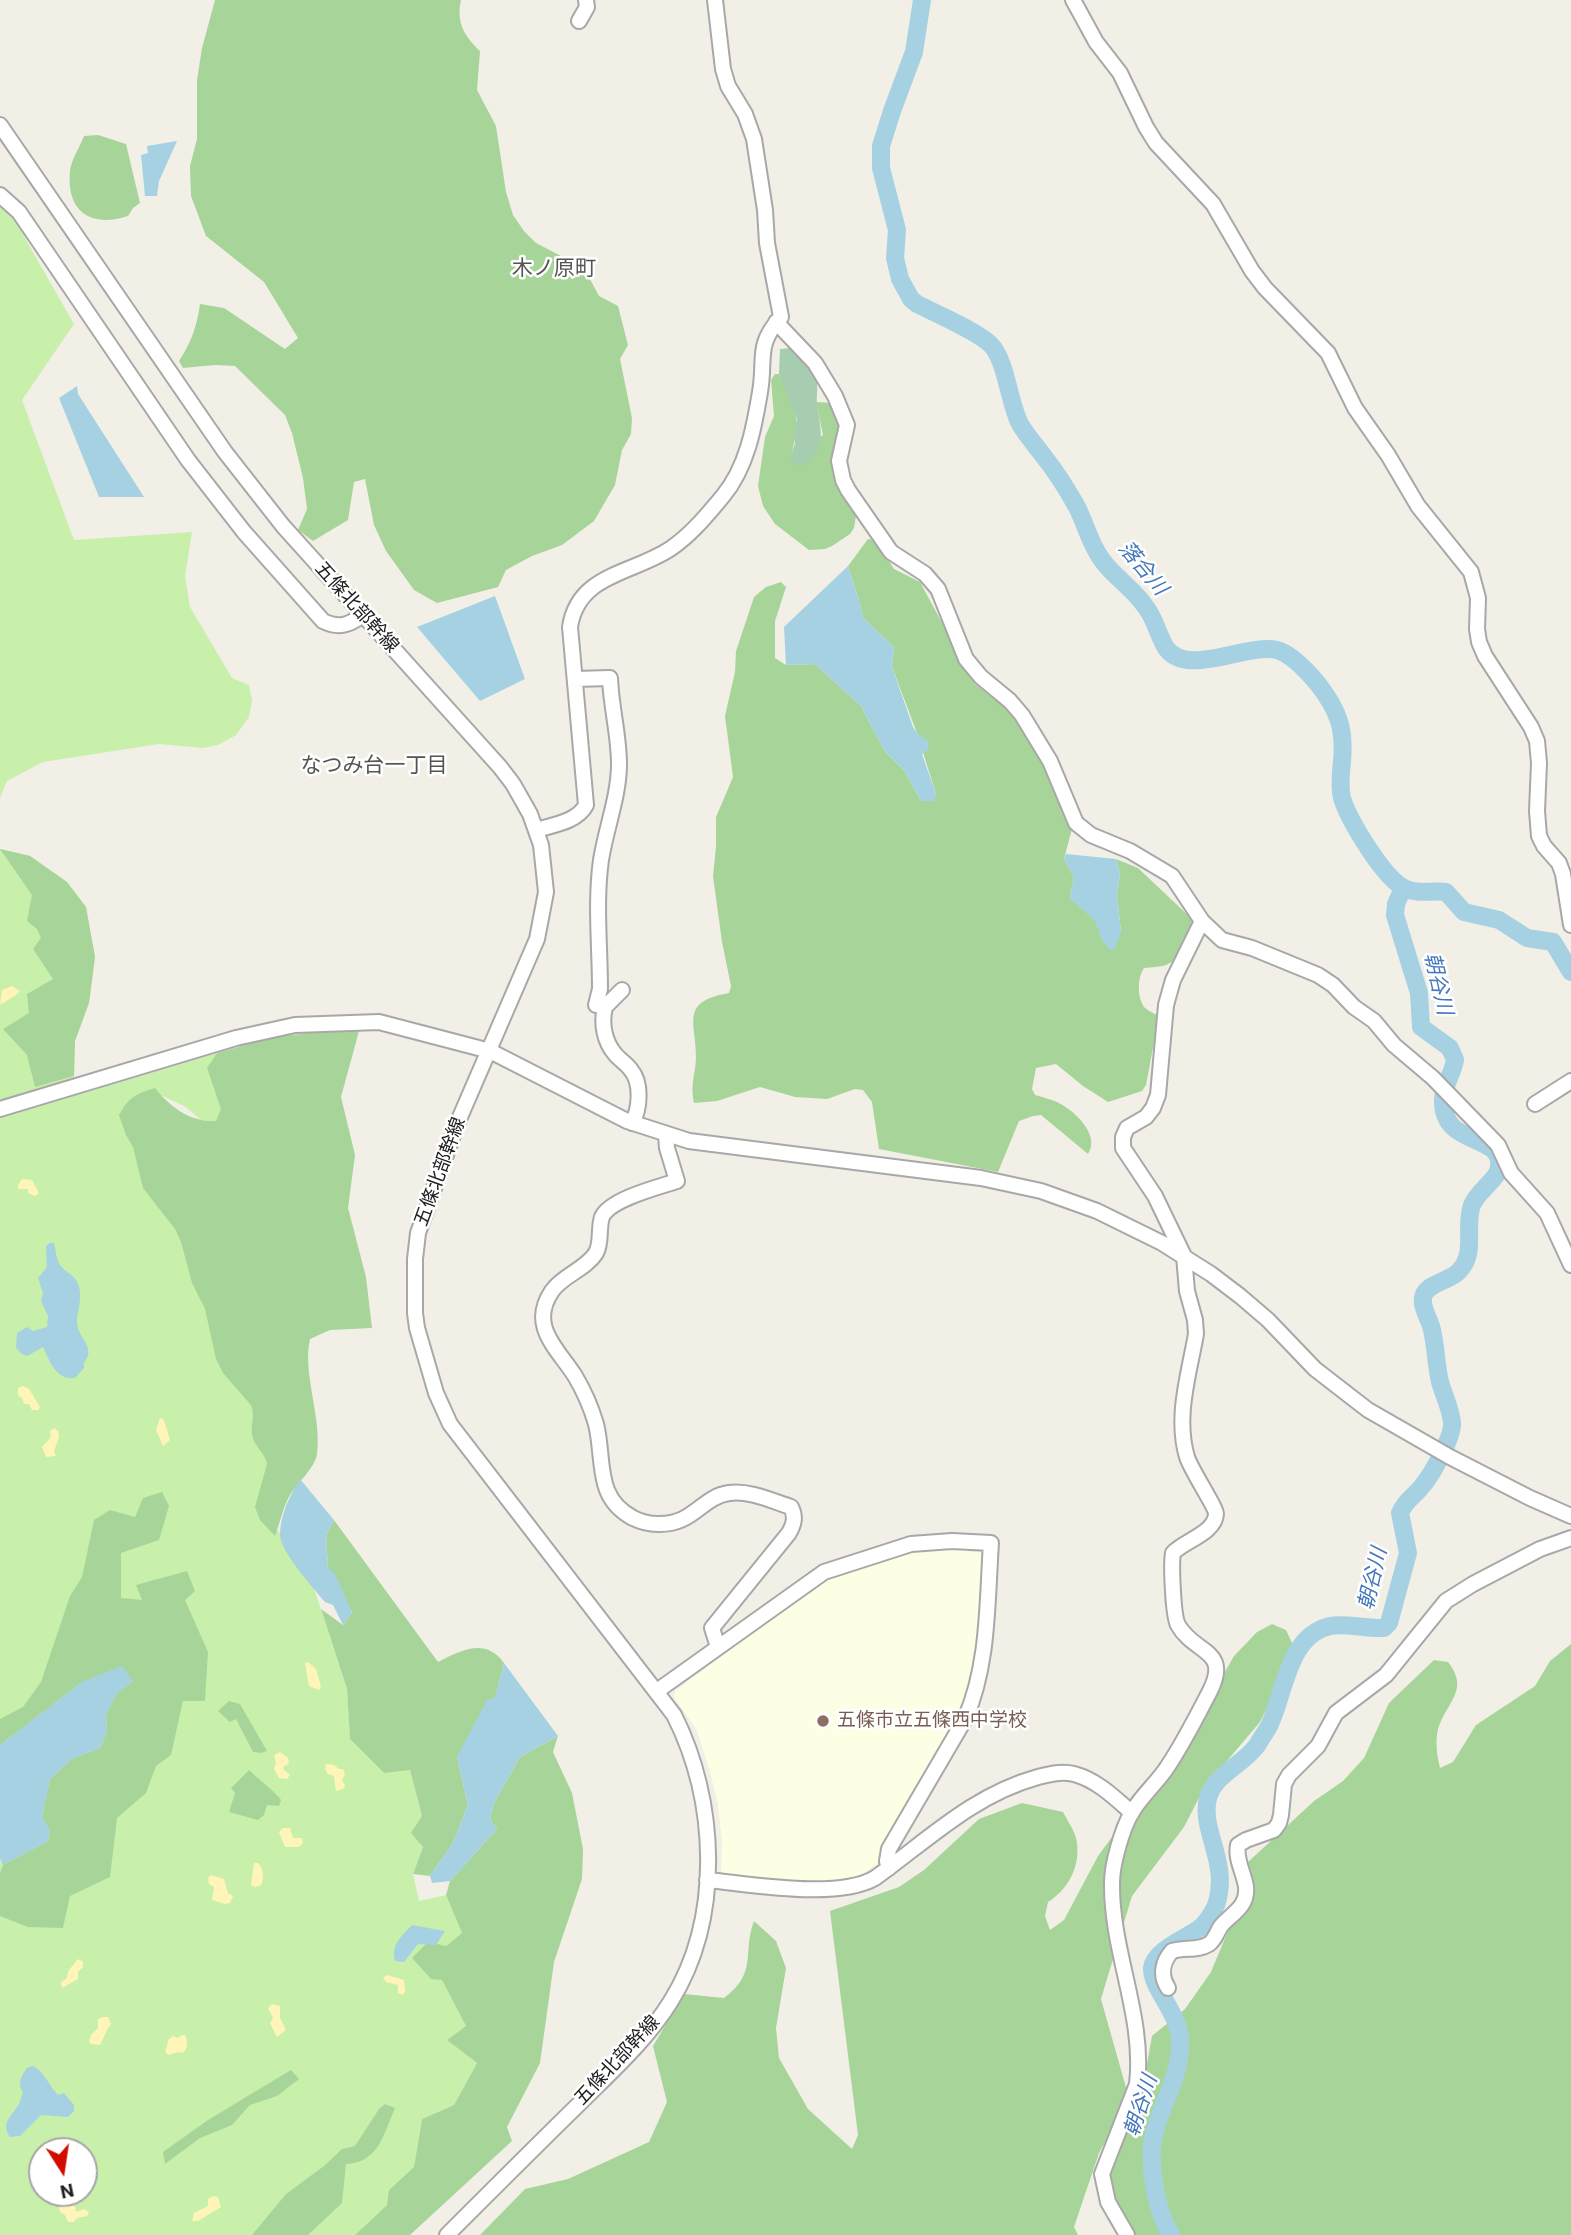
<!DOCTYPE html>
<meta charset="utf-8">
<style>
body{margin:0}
#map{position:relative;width:1571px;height:2235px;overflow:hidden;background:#f2efe7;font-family:Roboto,sans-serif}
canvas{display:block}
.north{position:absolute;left:28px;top:2137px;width:70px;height:70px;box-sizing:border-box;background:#fff;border:2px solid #a6a6a6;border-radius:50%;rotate:168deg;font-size:19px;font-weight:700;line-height:28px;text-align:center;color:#212121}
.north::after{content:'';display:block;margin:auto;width:24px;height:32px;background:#d30c00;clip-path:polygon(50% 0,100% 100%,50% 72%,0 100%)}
</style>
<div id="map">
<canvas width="1571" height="2235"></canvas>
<div class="north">N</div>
</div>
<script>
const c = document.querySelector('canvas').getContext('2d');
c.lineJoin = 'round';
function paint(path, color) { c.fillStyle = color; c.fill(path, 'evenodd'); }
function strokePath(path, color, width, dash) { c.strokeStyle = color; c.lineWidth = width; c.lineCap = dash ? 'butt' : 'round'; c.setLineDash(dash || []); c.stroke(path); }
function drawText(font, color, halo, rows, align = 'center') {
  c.font = font + ' Roboto,"Noto Sans JP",sans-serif'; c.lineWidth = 5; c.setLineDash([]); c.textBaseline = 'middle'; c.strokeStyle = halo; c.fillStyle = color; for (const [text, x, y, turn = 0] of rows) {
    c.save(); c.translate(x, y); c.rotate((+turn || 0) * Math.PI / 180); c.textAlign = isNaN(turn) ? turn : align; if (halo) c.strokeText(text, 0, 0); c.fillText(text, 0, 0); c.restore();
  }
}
paint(new Path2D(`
 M945 1549 985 1553 975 1667 961 1711 877 1864 858 1877 831 1883 721 1873 722 1841 718 1805 710 1772 697 1730 674 1697 675 1691 802 1596 830 1577 885 1559 921 1550Z`), '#fdffe4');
paint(new Path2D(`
 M0 200 16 217 26 240 74 324 22 400 74 540 192 532 185 576 190 607 232 678 249 685 252 700 249 717 236 735 218 745 203 748 159 744 43 762 7 781 0 798Z
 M0 849 30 856 67 882 86 907 95 957 89 1003 75 1041 74 1076 80 1094 217 1053 225 1077 233 1126 201 1120 186 1107 163 1096 132 1108 165 1198 282 1455 269 1519 308 1570 347 1689 350 1739 410 1770 422 1816 423 1847 413 1874 419 1901 446 1895 462 1933 446 1946 442 1979 466 2026 448 2040 477 2063 454 2105 422 2119 414 2167 390 2189 387 2205 355 2235H0ZM42 2151H84V2193H42Z`), '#c8f0aa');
paint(new Path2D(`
 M215 0H461C456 22 464 36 480 51L477 90 496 126 506 192 513 215 524 231 536 243 584 268 599 296 618 306 628 345 620 359 632 418 631 434 622 450 615 485 594 521 562 545 532 556 506 570 498 587 437 603 414 590 386 551 374 525 365 479 354 482 348 520 313 541 298 530 307 509 303 478 292 433 285 415 235 366 215 365 183 368 179 361C191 343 197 326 200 304L224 308 285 349 298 338 264 282 206 236 191 196 190 166 197 139V80L202 48Z
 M98 135 126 144 140 203 133 208 128 216C91 228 66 212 70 171 71 160 80 147 84 136Z
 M775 374H779C785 387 795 404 796 418 798 427 793 449 791 458L823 435 816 402 834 403 844 427 835 453 836 485 856 516 854 528 850 534 832 546 825 549 809 550 775 524 763 506 758 486 765 437 774 416 771 380Z
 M868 539 876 540 894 569 920 582 975 684 1008 710 1039 755 1072 829 1064 859 1074 877 1070 898 1096 921 1102 940 1121 932 1117 895 1120 874 1116 859 1138 868 1191 918C1193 935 1183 958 1166 965 1160 967 1151 967 1144 968 1137 978 1137 997 1144 1007 1148 1011 1154 1013 1159 1016L1146 1085 1142 1091 1108 1102 1083 1086 1056 1064 1036 1068 1032 1089 1035 1095C1042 1097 1050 1099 1057 1102 1074 1110 1101 1135 1088 1154L1041 1115 1033 1116 1019 1121 998 1172 879 1149 872 1102 863 1090 855 1089 827 1099 795 1097 760 1087 717 1101 694 1103C690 1085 695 1076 696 1059 697 1023 678 1002 729 993L731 986 722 942 713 876 716 847V817L733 777 725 716 735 672 736 651 754 597 766 587 781 582 786 587 775 621V658L786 665 815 664 861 706 884 750 904 770 921 801 936 794 917 733 892 667 894 647 863 618C860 598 853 585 848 566Z
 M0 849 30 856 67 882 86 907 95 957 89 1003 75 1041 74 1076 35 1087 27 1055 3 1029 29 1013 27 994 53 979 33 949 41 938 37 929 27 921 32 895Z
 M336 1030 359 1031 341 1097 355 1155 348 1208 366 1277 372 1328 330 1330 310 1339C302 1374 322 1416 317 1454 315 1468 298 1482 290 1495 283 1507 280 1523 275 1536L260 1520 255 1507 267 1464C265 1452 253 1446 252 1434 251 1423 255 1415 251 1405L223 1373 216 1359 205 1309 192 1283 181 1242 175 1229 143 1188 133 1147 126 1135 119 1115C128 1098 137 1093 155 1088 169 1106 191 1123 216 1121L221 1109 207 1068 217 1053 273 1037Z
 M162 1492 169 1506 159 1540 121 1553V1598L142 1600 136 1585 187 1571 195 1591 185 1600 208 1652 205 1701H183L171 1755 156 1766 146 1793 117 1818 110 1877 70 1896 63 1928 28 1927 0 1916V1873L3 1865 48 1841 50 1831 42 1817 50 1779 72 1759 100 1748 107 1732 106 1715 117 1693 133 1681 82 1682 0 1745V1719L23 1707 41 1682 70 1596 82 1577 94 1520 110 1510 135 1517 143 1498Z
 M334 1520 438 1662C461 1650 486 1637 504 1663L495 1699 457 1757 468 1805 453 1843 430 1876 413 1874 423 1847 411 1833 422 1816 410 1770 384 1773 350 1739 347 1689 321 1609 343 1625 352 1612 328 1569 326 1535Z
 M1272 1624 1286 1630 1292 1643V1657L1260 1722 1204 1788 1184 1827 1132 1896 1101 1999 1127 2091 1120 2114 1099 2153 1074 2227 1078 2235H480L525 2189 568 2179 649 2142 667 2102 653 2046 684 1994 724 1998C758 1973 742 1953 754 1921L776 1941 786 1968 776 2028 779 2058 808 2109 852 2149 858 2135 830 1911 899 1887 924 1870 979 1819 1022 1803 1063 1812C1067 1820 1074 1830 1076 1838 1082 1864 1069 1889 1048 1902L1045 1916 1050 1930 1064 1920 1098 1856 1197 1721 1234 1656 1257 1632Z
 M1571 1644V2235H1128L1113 2210 1108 2169 1116 2140 1142 2092 1152 2036 1185 2009 1211 1972 1228 1931 1248 1862 1314 1801 1343 1781 1364 1758 1389 1703 1434 1660 1448 1662C1470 1690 1447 1701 1438 1729 1435 1741 1437 1756 1440 1768L1453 1762 1476 1725 1535 1686 1550 1661Z
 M229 1701 240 1704 267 1751 261 1753 253 1752 236 1719 230 1722 218 1711Z
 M558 1736 553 1752 572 1793 583 1849 582 1879 554 1962 540 2063 507 2127 512 2141 410 2235H355L387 2205 389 2190 414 2167 422 2119 454 2105 477 2063 447 2040 466 2026 442 1980 431 1979 412 1958 428 1942 446 1946 462 1933 446 1895 450 1881 497 1829 490 1820 494 1803 520 1757Z
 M249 1770C257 1778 278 1794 281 1800L279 1806 267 1805 264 1815 258 1820 229 1812 235 1793 231 1788Z
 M291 2070 299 2079 277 2096 250 2105 232 2125 200 2138 165 2164 163 2152 208 2120Z
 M385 2104 395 2108C384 2134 378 2163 346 2164L342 2203 308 2235H252L286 2194 324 2166 342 2149 355 2146 379 2109Z`), '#a7d599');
paint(new Path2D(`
 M12 986 20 991 16 995 0 1005 2 990Z
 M22 1179 32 1180 39 1193 35 1196 28 1193V1189H18V1185Z
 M23 1386 29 1389 40 1407 38 1410H32L29 1404H24L22 1398 18 1396V1388Z
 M160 1418 164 1420 170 1440 163 1446 156 1430Z
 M54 1428 58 1431 59 1437 54 1451 56 1456 46 1457 42 1447 51 1437 50 1431Z
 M308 1662 316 1669 321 1686 319 1690 309 1686 305 1663Z
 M280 1752 288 1758 289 1764 284 1766 283 1769 290 1775 287 1779 279 1778 274 1769 276 1763 274 1755Z
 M326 1764 334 1765 339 1769H343L345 1774 342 1780 345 1785 343 1789 336 1791 334 1776 328 1774 325 1769Z
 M283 1828H290L293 1838H302L303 1843 299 1847H285L279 1832Z
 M254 1863H258C264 1869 264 1878 261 1885L255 1887 251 1885Z
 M211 1875 224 1879 228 1893 233 1896 230 1903 225 1904 212 1900 214 1887 209 1884 208 1878Z
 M78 1959 83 1962V1967L78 1972V1979L62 1988 61 1982 66 1979 69 1970Z
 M387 1975 404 1980 405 1992 402 1995 398 1993V1985L386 1982 383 1978Z
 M272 2004 280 2006V2018L286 2030 277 2037 270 2023 273 2018 268 2008Z
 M103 2017H108L111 2024C106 2030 104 2038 100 2045L91 2044 89 2041 91 2035 98 2028V2019Z
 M182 2035H185C188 2041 188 2048 183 2053L178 2052 169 2055 165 2052 169 2039 173 2036 178 2038Z
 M213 2196 218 2197 221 2207 198 2221H192L194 2213 208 2206V2199Z
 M62 2204 75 2206 76 2212 84 2209 89 2212 87 2216 77 2218 74 2222H68L65 2215 60 2212 59 2208Z`), '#fff5b9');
paint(new Path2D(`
 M792 348C802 356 814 370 817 383 818 390 816 398 817 405 821 431 828 452 800 467L794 464 790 458 795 444 794 433 797 419 779 374 780 349Z`), '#a6cdaf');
paint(new Path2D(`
 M177 141 159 181 157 196H145L141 155 148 153 147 146Z
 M77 386 78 394 144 497H99L59 398Z
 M848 566C853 585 860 598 863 618L894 647 892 667 913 727 917 733 929 742 928 750 922 754 936 794 935 801H921L904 770 884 750 861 706 815 664 786 665 784 627Z
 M495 596 525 679 480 701 417 627Z
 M1066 854 1116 859 1120 874 1117 895 1121 932 1116 946 1111 951 1102 940 1095 921 1070 898 1074 877 1064 859Z
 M50 1243H54C56 1250 56 1259 60 1265 64 1271 72 1274 76 1280 85 1295 77 1308 77 1323 78 1339 97 1347 84 1363V1368L75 1378C56 1380 50 1362 43 1347L27 1356 22 1354 16 1348 17 1333 27 1327 33 1331 47 1327 48 1316 41 1301 43 1293 38 1278 47 1267 46 1246Z
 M300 1479 334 1520 326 1535 328 1568 335 1574 352 1612 343 1625 333 1605 325 1602C314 1589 280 1551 280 1535 280 1515 290 1495 300 1479Z
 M504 1663 558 1736 520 1757 494 1803 490 1820 497 1829 450 1881 432 1883 430 1876 453 1843 468 1805 457 1757 487 1700 495 1698Z
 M122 1666 133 1681 117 1693 106 1715 107 1732 100 1748 72 1759 50 1779 42 1817 50 1831 48 1841 3 1865 0 1858V1745L82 1682Z
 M412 1925 445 1931 436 1945 418 1944 404 1962 395 1961C391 1944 401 1937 412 1925Z
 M33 2066C45 2072 49 2086 58 2095L64 2093 74 2105V2111L68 2117 41 2115 20 2136 10 2137C0 2123 12 2116 19 2104 20 2102 22 2094 23 2093 17 2083 21 2076 27 2068Z`), '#a5d1e3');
strokePath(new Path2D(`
 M922 0 914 52 892 111 881 146V168L897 230 895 258 900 279 911 299 917 304C935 313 979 332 991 345 1006 360 1009 403 1020 424 1027 436 1037 447 1045 458 1057 473 1068 491 1077 507 1086 525 1090 544 1102 560 1114 577 1133 588 1145 606 1155 618 1158 635 1166 648 1187 678 1246 643 1277 650 1291 654 1308 672 1318 684 1338 710 1345 728 1342 761 1341 773 1339 786 1342 798 1349 821 1384 878 1404 888 1418 895 1432 890 1446 892L1464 912 1499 920 1527 938 1553 942 1571 972
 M1171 2235C1155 2208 1146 2158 1156 2127 1165 2098 1181 2073 1180 2041 1180 2014 1151 1988 1152 1968 1154 1950 1187 1938 1200 1928 1206 1923 1215 1910 1217 1902 1229 1862 1200 1830 1208 1798 1215 1773 1244 1765 1258 1744 1261 1738 1266 1732 1269 1726 1285 1694 1287 1636 1330 1626 1344 1623 1363 1628 1378 1628H1384L1389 1623 1408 1553 1400 1513C1405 1500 1415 1496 1423 1485 1432 1474 1453 1437 1452 1423 1451 1409 1444 1396 1440 1382 1436 1365 1436 1347 1432 1330 1430 1319 1419 1305 1424 1294 1431 1282 1450 1281 1459 1271 1477 1253 1464 1227 1472 1205 1478 1190 1498 1180 1499 1167 1504 1133 1442 1148 1443 1100 1443 1087 1453 1073 1455 1060L1450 1048 1421 1027 1419 993 1395 915 1396 904 1403 888`), '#a5d1e3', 18);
const minor = new Path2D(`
 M1073 0 1096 42 1120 73 1146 127 1156 143 1213 204 1252 271 1265 288 1328 353 1355 408 1388 455 1418 506 1471 572 1478 598 1477 629 1479 642 1485 656 1531 727 1537 741 1539 763 1537 811 1539 836 1544 846 1559 863 1563 874 1571 925
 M579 21 587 7 586 0
 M0 125 225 452 283 526 500 767 513 784 530 814 541 845 546 892 537 939 457 1124 418 1233 415 1259V1313L417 1328 436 1393 450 1424 674 1715C717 1800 723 1917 671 2001 647 2040 612 2071 579 2104 535 2147 491 2191 447 2235
 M0 195 19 212 188 460 244 532 323 621C339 629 349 625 363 615
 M776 322 815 363 835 396 847 425 839 461 843 480 848 490 891 552 925 574 938 589 966 659 981 677 1010 701 1022 715 1050 761 1076 823 1091 835 1130 851 1172 876 1202 921 1222 940 1252 948 1318 975 1333 985 1354 1007 1374 1021 1394 1045 1433 1078 1498 1145 1511 1173 1547 1213 1571 1265
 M575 679 610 678C611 707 619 735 619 764 619 796 606 828 601 860 595 903 600 946 600 989L596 1005 605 1007
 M536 830C553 825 577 822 586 805L570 627C578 574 632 574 670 549 691 535 707 515 723 496 747 467 754 428 760 392 766 358 755 346 781 317L767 243 765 210 754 139 745 114 728 86 723 69 715 0
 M622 990 605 1007C601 1023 604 1041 615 1054 620 1060 627 1064 631 1070 642 1083 640 1109 632 1123
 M1535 1104 1571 1081
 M0 1109 236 1038 295 1025 379 1022 490 1051 627 1121 689 1141 981 1178 1041 1191 1097 1211 1162 1243 1211 1274 1240 1296 1268 1320 1315 1369 1368 1410 1450 1457 1530 1498 1571 1516
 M666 1135 667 1148 677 1181C659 1187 610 1199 602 1217 598 1229 602 1242 596 1253 585 1270 563 1275 552 1291 528 1326 558 1349 575 1376 584 1391 591 1407 596 1424 605 1461 594 1497 633 1518 641 1522 650 1524 658 1524 694 1525 701 1497 729 1493 749 1490 772 1501 791 1507 796 1517 794 1524 789 1533L712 1628 718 1647
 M657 1691 824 1572 911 1544 952 1541 991 1543C987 1601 989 1665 965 1719L889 1849 887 1861 889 1868
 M707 1880C751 1884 837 1900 875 1878 928 1840 973 1795 1038 1777 1050 1774 1062 1771 1074 1774 1097 1780 1115 1798 1132 1813
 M1168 1988C1160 1976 1162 1962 1172 1951 1184 1947 1198 1951 1209 1944 1215 1940 1217 1932 1221 1926 1232 1913 1248 1907 1246 1887 1244 1873 1235 1859 1238 1845L1246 1840 1274 1830 1279 1823 1281 1815 1284 1784 1289 1775 1318 1746 1336 1713 1386 1675 1446 1601 1473 1584 1540 1549 1571 1538
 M1127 2235 1108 2202 1102 2174 1137 2084C1145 2017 1111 1951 1112 1883 1112 1864 1122 1829 1132 1812 1142 1795 1158 1782 1168 1766 1184 1742 1197 1716 1210 1691 1231 1649 1194 1654 1178 1625 1173 1616 1171 1564 1173 1553 1184 1541 1215 1533 1216 1514 1216 1507 1191 1470 1187 1457 1175 1417 1189 1374 1196 1334L1195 1320 1187 1291 1184 1256 1155 1196 1123 1148V1137L1127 1128 1146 1117 1153 1108 1158 1095 1166 1005 1173 980 1202 921`);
strokePath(minor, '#a8a8a8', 18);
strokePath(minor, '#fff', 14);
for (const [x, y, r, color] of [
 [823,1721,7,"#8d6e63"]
]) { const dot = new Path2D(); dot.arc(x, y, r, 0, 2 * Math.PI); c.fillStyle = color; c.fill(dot); strokePath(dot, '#fff', 2.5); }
drawText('19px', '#212121', '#fff', [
 ["五條北部幹線",356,608,48],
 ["五條北部幹線",441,1172,-70],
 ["五條北部幹線",618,2061,-47]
]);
drawText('19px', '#785e54', '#fff', [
 ["五條市立五條西中学校",837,1721]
], 'left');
drawText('21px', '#545454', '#fff', [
 ["木ノ原町",554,270],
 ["なつみ台一丁目",374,767]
]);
drawText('italic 21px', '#4478bb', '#fff', [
 ["落合川",1142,569,50],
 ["朝谷川",1437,984,77],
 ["朝谷川",1374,1579,-77],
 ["朝谷川",1142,2106,-72]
]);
</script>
